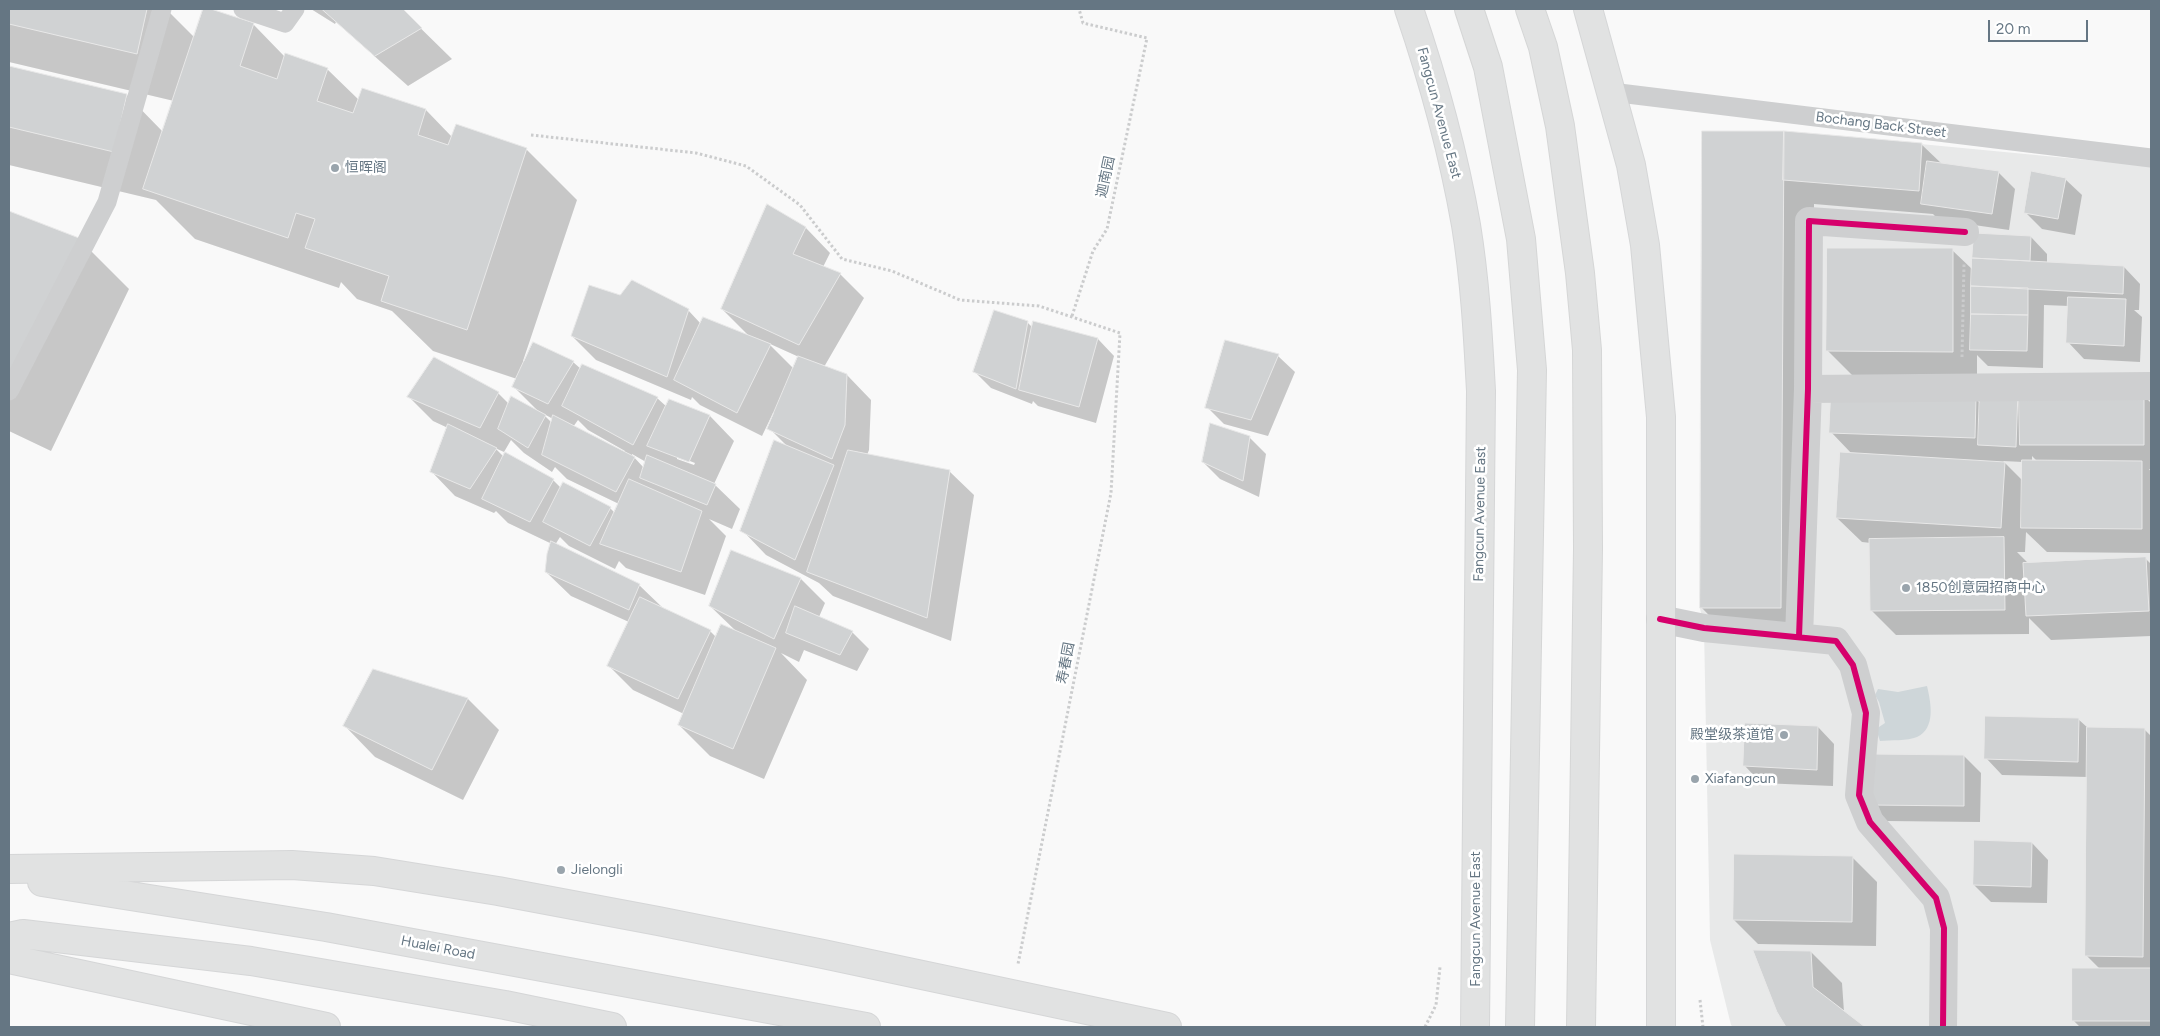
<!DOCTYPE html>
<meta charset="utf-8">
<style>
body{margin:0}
#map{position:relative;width:2160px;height:1036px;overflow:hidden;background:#f9f9f9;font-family:Figtree,sans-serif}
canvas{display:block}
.frame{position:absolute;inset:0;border:10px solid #657683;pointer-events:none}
.scale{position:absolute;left:1988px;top:20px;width:100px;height:22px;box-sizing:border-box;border:2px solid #657683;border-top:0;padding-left:6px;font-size:15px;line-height:18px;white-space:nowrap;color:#657683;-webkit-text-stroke:4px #fff;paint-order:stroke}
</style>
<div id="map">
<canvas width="2160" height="1036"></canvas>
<div class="frame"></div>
<div class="scale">20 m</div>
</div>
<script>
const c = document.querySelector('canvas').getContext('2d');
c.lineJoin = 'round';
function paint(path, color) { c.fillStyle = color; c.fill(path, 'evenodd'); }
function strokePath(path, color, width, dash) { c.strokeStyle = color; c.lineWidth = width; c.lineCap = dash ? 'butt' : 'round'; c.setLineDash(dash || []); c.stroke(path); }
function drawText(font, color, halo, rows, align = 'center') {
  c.font = font + ' Figtree,"Noto Sans SC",sans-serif'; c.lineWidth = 5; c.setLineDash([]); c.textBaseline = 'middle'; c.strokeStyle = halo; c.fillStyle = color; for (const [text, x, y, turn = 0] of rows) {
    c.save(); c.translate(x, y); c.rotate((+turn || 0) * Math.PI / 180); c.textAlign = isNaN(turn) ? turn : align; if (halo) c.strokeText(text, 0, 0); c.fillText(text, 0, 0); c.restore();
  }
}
paint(new Path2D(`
 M1702 131H1784L2151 166V1027H1733L1731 1025 1710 940 1704 628 1700 608Z`), '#e8e9e9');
paint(new Path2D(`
 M1927 686C1931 703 1936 728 1917 737 1907 741 1891 740 1880 741L1876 729 1885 723 1879 702 1875 695 1878 689 1898 692Z`), '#ced6d9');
paint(new Path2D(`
 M9 9H166L195 38 205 9H207L253 24 285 57 327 69 359 100 363 89 426 110 452 137 526 149 577 200 523 361 573 362 581 369 657 398 667 407 670 401 710 416 734 441 714 484 740 509 732 529 709 519 726 536 705 595 626 568 619 561 615 569 569 546 560 537 555 545 639 585 664 609 710 631 717 638 736 631 710 606 801 579 825 603 819 617 852 632 869 649 857 671 804 650 799 662 781 653 807 680 764 779 710 756 679 725 684 714 633 690 609 666 629 622 571 596 546 572 552 544 508 523 496 511 494 513 455 496 431 471 448 428 433 421 409 397 498 393 509 404 538 411 514 387 517 379 433 351 392 311 357 299 341 282 339 288 195 239 156 200 9 165V67L127 95 163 132 174 101 9 62ZM544 414 553 419 552 423 544 415ZM578 420 588 430 625 451 624 453 573 427ZM511 440 524 453 552 472 555 467 567 479 619 504 615 513 610 508 561 488 553 480 506 454 504 457 495 448 504 452ZM632 454 646 462 644 468 632 455ZM677 456 695 463 694 465 677 459Z
 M311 9H401L452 59 408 86 336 22 335 24Z
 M1703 132 1921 144 1942 164 1998 172 2015 189 2009 230 1939 220 1933 214 1814 204 1812 639H1732L1701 607Z
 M2065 179 2082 195 2075 235 2042 229 2025 212Z
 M768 206 806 228 830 253 823 267 840 274 864 298 824 367 847 375 871 400 869 450 867 455 949 471 974 495 951 641 833 596 819 583 766 555 742 530 787 446 769 428 775 414 773 413 762 436 700 405 692 397 691 400 596 360 572 336 620 296 688 310 701 324 751 338 722 309ZM768 343 799 357 794 369Z
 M9 213 79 239 129 289 51 451 9 431Z
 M1975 234 2031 237 2047 254V264L2124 267 2140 284 2139 310H2134L2142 317 2140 362 2084 359 2068 342 2069 306 2044 305 2043 368 1988 366 1977 355V376L1852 375 1828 351 1952 250 1973 270Z
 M995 311 1028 323 1033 328 1098 339 1114 356 1096 423 1038 406 1033 401 1032 404 991 388 975 372Z
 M1278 356 1295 372 1268 436 1224 424 1207 407Z
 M1981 391 2143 395 2151 403V469H2149L2151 472V553L2047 552 2026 532 2025 552H2017L2029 564 2146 559 2151 564V636L2051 640 2029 618V634L1896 635 1872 611 1871 543 1862 542 1837 518 1852 454 1831 432 1975 398 1981 404ZM2032 456 2038 462H2032ZM2003 461 2023 462V481Z
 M1249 437 1266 454 1259 497 1220 479 1203 462Z
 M374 670 468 699 499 730 463 800 375 757 344 725Z
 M2078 719 2088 728 2144 729 2151 736V1027H2080L2073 1020 2101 970 2086 955 2088 777 2002 775 1986 758Z
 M1818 727 1834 744 1833 786 1761 783 1745 766Z
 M1964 756 1981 773 1980 822 1886 821 1870 804Z
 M2032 843 2048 860 2047 903 1991 902 1974 885Z
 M1852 857 1877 882 1876 946 1758 944 1734 920Z
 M1811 952 1842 983 1844 1012 1863 1027H1788L1778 1012Z`), '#0003');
const building = new Path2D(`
 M9 9H147L137 54 9 24Z
 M203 9H211L254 23 240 66 277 79 285 53 328 68 317 101 353 113 362 88 426 109 418 135 448 145 456 124 527 148 467 330 381 301 389 276 305 248 315 219 296 213 288 238 143 189Z
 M322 9H403L422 28 375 56Z
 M9 66 127 94 114 152 9 127Z
 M1702 131H1784L1781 608H1700Z
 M1784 131 1922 143 1919 191 1783 180Z
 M1927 161 1999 171 1992 214 1921 204Z
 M2031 171 2066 178 2058 219 2024 213Z
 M767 204 806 227 793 254 841 273 799 345 721 309Z
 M9 211 79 238 9 383Z
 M1974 233 2031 236 2030 261 1972 258Z
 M1827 248H1953V352L1826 351Z
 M1972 258 2124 266 2123 294 1971 286Z
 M632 280 689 309 667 377 571 336 589 285 620 295Z
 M1971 286 2028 288V315L1971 314Z
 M2068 297 2126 299 2124 346 2066 343Z
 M994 310 1028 321 1016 389 973 372Z
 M1971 314 2028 315 2027 351 1970 350Z
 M703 317 771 344 737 413 674 380Z
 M1033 321 1098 338 1079 407 1019 390Z
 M1225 340 1279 354 1251 420 1205 408Z
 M533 342 574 361 548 404 512 387Z
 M798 356 847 374 845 425 832 459 767 429Z
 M434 357 499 392 480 428 407 397Z
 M582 364 658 397 633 445 562 406Z
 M1980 389 2018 391 2016 447 1978 445Z
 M1831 392 1976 397 1975 438 1829 433Z
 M2019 394H2144V445H2020Z
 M511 396 546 415 528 448 498 429Z
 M669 399 710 415 689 462 647 446Z
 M553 415 635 457 616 492 542 455Z
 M1210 423 1250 436 1243 481 1202 462Z
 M448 424 497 448 470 489 430 472Z
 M774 440 834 465 795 560 740 531Z
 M848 450 950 470 927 618 807 572Z
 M505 452 554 479 530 522 482 499Z
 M1840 452 2005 462 2001 528 1836 518Z
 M647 455 716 484 707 505 640 478Z
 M2022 460 2142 461V529L2021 528Z
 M629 479 702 511 681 572 600 544Z
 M563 482 611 507 590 546 543 522Z
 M2004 537 2005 610 1870 611 1869 539Z
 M551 541 640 584 629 610 545 572 547 554Z
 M731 550 801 578 774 639 709 606Z
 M2146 557 2149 611 2026 616 2023 563Z
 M640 597 711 630 678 699 607 666Z
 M795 606 853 631 840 655 786 633Z
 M721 624 776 648 733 749 678 725Z
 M373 669 468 698 432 770 343 726Z
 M1985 716 2079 718 2078 762 1984 759Z
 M1745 723 1818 726 1817 770 1743 766Z
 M2087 727 2145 728 2143 957 2085 956Z
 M1868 754 1964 755V806L1868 805Z
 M1974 840 2032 842 2031 887 1973 885Z
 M1734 854 1853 856 1852 922 1733 920Z
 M1753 950 1811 951 1813 987 1865 1027H1786L1777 1012Z
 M2072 968H2151V1021H2072Z`);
paint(building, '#d0d2d3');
strokePath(building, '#e8e8e8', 1);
const primary = new Path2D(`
 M1409 9C1433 79 1453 151 1466 225 1475 280 1478 335 1481 391L1475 1027
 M1588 9 1631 165 1645 245 1661 417V1027
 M9 869 292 865 374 871 498 891 658 921 823 954 1167 1027
 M42 882 326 927 866 1027
 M9 937 23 934 251 961 505 1005 612 1027
 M9 959 326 1027`);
const trunk = new Path2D(`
 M1469 9 1488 67 1521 239 1532 370 1520 1027
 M1530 9 1543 47 1560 126 1580 273 1587 350 1588 549 1581 1027`);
strokePath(primary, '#d5d6d7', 30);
strokePath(trunk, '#d5d6d6', 30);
strokePath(new Path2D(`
 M531 135 696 153 746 166 800 205 842 259 892 271 960 300 1039 306 1120 333 1111 493 1018 964
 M1072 316 1093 251 1107 229 1147 38 1083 23 1079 9
 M1962 357 1964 264
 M1700 1000 1703 1027
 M1425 1027 1436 1005 1440 967`), '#cbcccd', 3, [2.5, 2.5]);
strokePath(new Path2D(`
 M243 9 285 23 295 9
 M1611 92 2151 158
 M9 391 107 202 162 9`), '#cecfd0', 19);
strokePath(new Path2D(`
 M1808 389 2151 386
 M1660 619 1704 628 1836 641 1853 665 1866 713 1859 795 1870 822 1936 898 1944 928 1943 1027
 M1799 637 1808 389 1809 221 1965 232`), '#cecfd0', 28);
strokePath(primary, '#e1e2e2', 28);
strokePath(trunk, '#e1e2e2', 28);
strokePath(new Path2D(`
 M1660 619 1704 628 1836 641 1853 665 1866 713 1859 795 1870 822 1936 898 1944 928 1943 1027
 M1799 637 1808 389 1809 221 1965 232`), '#d6006c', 6);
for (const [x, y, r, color] of [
 [335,168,5,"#99a4ac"],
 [1906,588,5,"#99a4ac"],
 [1784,735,5,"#99a4ac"],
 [1695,779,5,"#99a4ac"],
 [561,870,5,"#99a4ac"]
]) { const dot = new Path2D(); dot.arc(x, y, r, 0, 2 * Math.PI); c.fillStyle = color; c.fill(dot); strokePath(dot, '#fff', 2); }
drawText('14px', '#657683', '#fff', [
 ["Fangcun Avenue East",1439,113,75],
 ["Bochang Back Street",1881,125,7],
 ["迦南园",1106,177,-78],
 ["Fangcun Avenue East",1480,514,-89],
 ["寿春园",1066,663,-79],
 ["Fangcun Avenue East",1476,919,-90],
 ["Hualei Road",438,948,11]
]);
drawText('14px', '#657683', '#fff', [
 ["恒晖阁",345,168],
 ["1850创意园招商中心",1916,588],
 ["殿堂级茶道馆",1774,735,"right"],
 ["Xiafangcun",1705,779],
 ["Jielongli",571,870]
], 'left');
</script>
